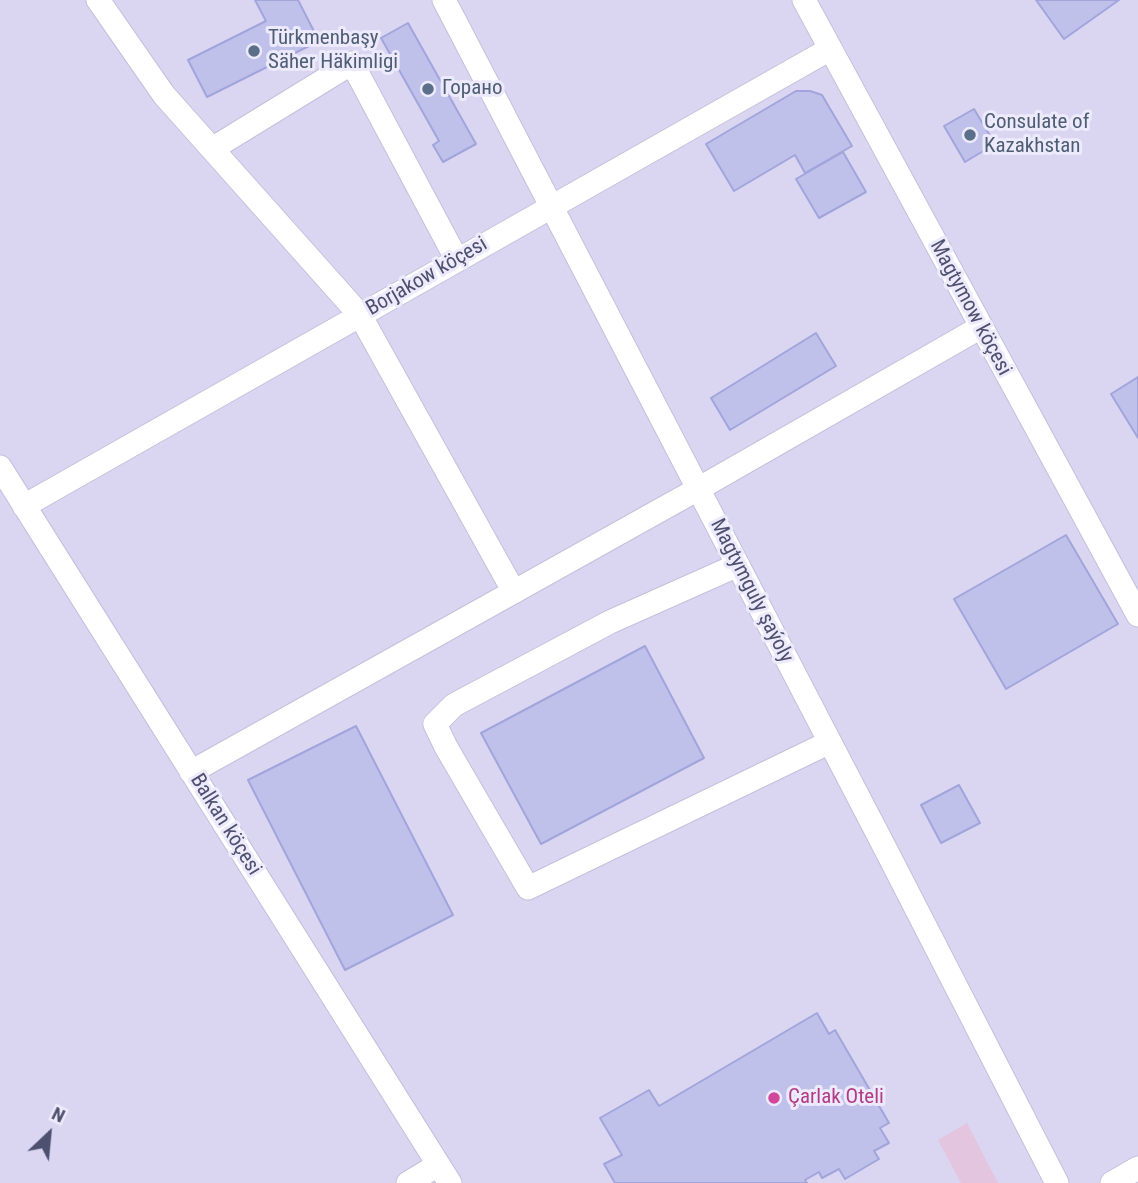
<!DOCTYPE html>
<meta charset="utf-8">
<style>
body{margin:0}
#map{position:relative;width:1138px;height:1183px;overflow:hidden;background:#e8e4f9;font-family:"Roboto Condensed",sans-serif}
canvas{display:block}
.north{position:absolute;left:14px;top:1099px;width:70px;height:70px;-webkit-text-stroke:5px #edeafc;paint-order:stroke;rotate:26deg;font-size:19px;font-weight:700;line-height:28px;text-align:center;color:#4d506e}
.north::after{content:'';display:block;margin:auto;width:24px;height:32px;background:#4d506e;clip-path:polygon(50% 0,100% 100%,50% 72%,0 100%)}
</style>
<div id="map">
<canvas width="1138" height="1183"></canvas>
<div class="north">N</div>
</div>
<script>
const c = document.querySelector('canvas').getContext('2d');
c.lineJoin = 'round';
function paint(path, color) { c.fillStyle = color; c.fill(path, 'evenodd'); }
function strokePath(path, color, width, dash) { c.strokeStyle = color; c.lineWidth = width; c.lineCap = dash ? 'butt' : 'round'; c.setLineDash(dash || []); c.stroke(path); }
function drawText(font, color, halo, rows, align = 'center') {
  c.font = font + ' "Roboto Condensed",sans-serif'; c.lineWidth = 6; c.setLineDash([]); c.textBaseline = 'middle'; c.strokeStyle = halo; c.fillStyle = color; for (const [text, x, y, turn = 0] of rows) {
    c.save(); c.translate(x, y); c.rotate((+turn || 0) * Math.PI / 180); c.textAlign = isNaN(turn) ? turn : align; if (halo) c.strokeText(text, 0, 0); c.fillText(text, 0, 0); c.restore();
  }
}
paint(new Path2D(`
 M0 0H1138V1183H0Z`), '#dad6f1');
paint(new Path2D(`
 M967 1123 998 1183H961L938 1140Z`), '#e4c5df');
const building = new Path2D(`
 M255 0H298L319 41 207 97 188 60 266 21Z
 M1036 0H1119L1064 39Z
 M408 23 476 144 443 162 433 145 439 141 381 38Z
 M796 91H810L822 95 852 146 805 173 795 155 734 191 706 144Z
 M974 109 995 144 965 162 944 126Z
 M843 152 866 192 819 218 796 179Z
 M816 333 836 366 730 430 711 398Z
 M1138 377V438L1111 394Z
 M1066 535 1118 624 1006 689 954 599Z
 M645 646 704 758 541 844 481 733Z
 M356 726 453 915 345 970 248 780Z
 M959 785 980 823 941 843 921 805Z
 M817 1013 829 1034 835 1030 889 1123 880 1128 889 1143 874 1151 879 1159 845 1179 839 1169 822 1178 819 1172 805 1180 807 1183H615L604 1164 622 1155 600 1118 649 1090 659 1106Z`);
paint(building, '#bfc1eb');
strokePath(building, '#a2a5db', 2);
const minor = new Path2D(`
 M98 0 164 95 360 315 514 592
 M444 0 885 848 1057 1183
 M804 0 1138 615
 M212 149 352 63 457 260
 M0 467 450 1183
 M24 506 830 49
 M738 565 610 622 454 705 435 724 446 747 528 888 830 742
 M191 772 698 489 981 327
 M408 1183 438 1165
 M1112 1183 1138 1168`);
strokePath(minor, '#c2c1dc', 25);
strokePath(minor, '#fff', 23);
for (const [x, y, r, color] of [
 [254,51,7,"#5c6f8a"],
 [428,89,7,"#5c6f8a"],
 [970,135,7,"#5c6f8a"],
 [774,1098,7,"#d1479c"]
]) { const dot = new Path2D(); dot.arc(x, y, r, 0, 2 * Math.PI); c.fillStyle = color; c.fill(dot); strokePath(dot, '#edeafc', 2.5); }
drawText('21px', '#4e5e75', '#edeafc', [
 ["Türkmenbaşy",268,39],
 ["Säher Häkimligi",268,63],
 ["Горано",442,89],
 ["Consulate of",984,123],
 ["Kazakhstan",984,147]
], 'left');
drawText('21px', '#4d506e', '#edeafc', [
 ["Borjakow köçesi",427,277,-30],
 ["Magtymow köçesi",970,308,62],
 ["Magtymguly şaýoly",751,591,63],
 ["Balkan köçesi",225,825,58]
]);
drawText('21px', '#b23c85', '#edeafc', [
 ["Çarlak Oteli",788,1098]
], 'left');
</script>
